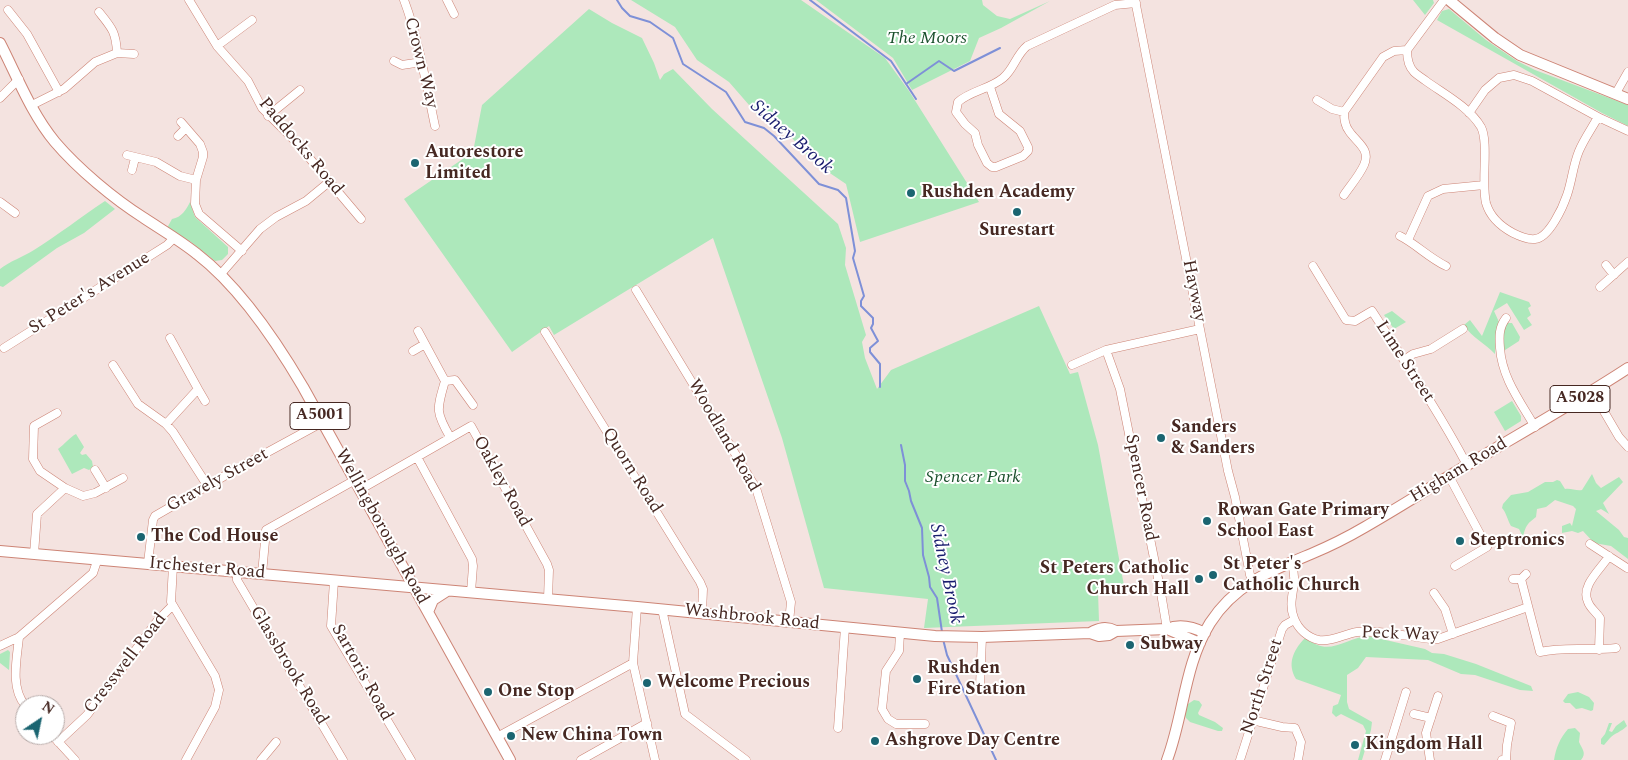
<!DOCTYPE html>
<style>
body{margin:0}
#map{position:relative;width:1628px;height:760px;overflow:hidden;background:#f4e3e0;font-family:Spectral,serif}
canvas{display:block}
.north{position:absolute;left:15px;top:695px;width:50px;height:50px;box-sizing:border-box;background:#fff;border:1px solid #b5a9a7;border-radius:50%;rotate:34deg;font-size:14px;font-weight:700;line-height:20px;text-align:center;color:#462822}
.north::after{content:'';display:block;margin:auto;width:18px;height:22px;background:#1b6571;clip-path:polygon(50% 0,100% 100%,50% 72%,0 100%)}
</style>
<div id="map">
<canvas width="1628" height="760"></canvas>
<div class="north">N</div>
</div>
<script>
const c = document.querySelector('canvas').getContext('2d');
c.lineJoin = 'round';
function paint(path, color) { c.fillStyle = color; c.fill(path, 'evenodd'); }
function strokePath(path, color, width, dash) { c.strokeStyle = color; c.lineWidth = width; c.lineCap = dash ? 'butt' : 'round'; c.setLineDash(dash || []); c.stroke(path); }
function drawText(font, color, halo, rows, align = 'center') {
  c.font = font + ' Spectral,serif'; c.lineWidth = 4; c.setLineDash([]); c.textBaseline = 'middle'; c.strokeStyle = halo; c.fillStyle = color; for (const [text, x, y, turn = 0] of rows) {
    c.save(); c.translate(x, y); c.rotate((+turn || 0) * Math.PI / 180); c.textAlign = isNaN(turn) ? turn : align; if (halo) c.strokeText(text, 0, 0); c.fillText(text, 0, 0); c.restore();
  }
}
paint(new Path2D(`
 M631 0H801L885 58 909 91 979 202 860 242 846 184 812 161 779 123 756 113 729 82 697 60 675 27Z
 M816 0H982L983 5 997 16 1010 19 1050 1 1001 28 979 38 970 61 912 90 893 58Z
 M1413 0H1433L1434 3 1425 15Z
 M589 9 612 23 642 38 654 63 660 80 664 74 673 69 712 109 838 224 846 248 845 265 866 335 862 342 865 358 877 389 891 370 1039 306 1070 374 1078 372 1098 445 1125 591 1098 592 1099 621 924 628 928 599 824 588 782 438 713 238 554 335 549 326 512 352 404 199 473 152 482 105Z
 M1449 9 1486 40 1517 61 1535 70 1628 105V126L1602 113 1437 20 1442 11Z
 M105 201 115 209 84 233 57 248 3 287 0 286V269C10 261 23 257 34 250 58 235 81 217 105 201Z
 M190 202 195 217 228 247V254L222 260 215 261 191 242 167 228 172 219C182 217 186 210 190 202Z
 M1500 292 1529 302 1531 306 1528 308 1531 315 1527 318 1532 325 1524 330 1507 303 1494 311 1499 322 1496 335 1495 354C1485 343 1472 338 1464 325L1470 320 1482 336Z
 M1392 311 1406 322 1394 329 1384 315Z
 M1507 323H1512L1520 337 1519 341 1502 352 1504 326Z
 M1512 401 1521 416V421L1505 431 1494 412Z
 M76 434 84 447 80 453 82 455 86 454 92 461 93 467 89 470 84 468 72 474 58 449C65 444 70 437 76 434Z
 M1592 474 1596 483 1601 488 1619 477 1623 482 1603 503 1609 514 1601 509 1596 511 1619 530 1624 537 1628 538V559L1611 546 1594 543 1583 531 1578 533 1572 531 1562 533V526L1570 523 1572 526 1576 509 1573 506 1555 500 1546 507 1537 509 1536 517C1527 524 1526 525 1523 537L1519 529 1511 526C1508 521 1506 512 1502 508L1503 504 1511 495 1528 492 1545 482H1553L1557 480 1560 481 1565 489C1571 488 1576 491 1582 490Z
 M1368 636 1425 649 1432 653 1444 654 1476 664 1531 686 1533 691 1520 690 1475 675 1461 674 1428 660 1366 657 1358 668 1347 675V702L1349 709 1372 722 1371 730 1362 760H1358L1366 731 1363 725 1341 714 1336 717 1332 713 1333 706 1338 704 1341 695 1296 679C1287 664 1293 651 1304 639L1307 638C1328 658 1345 638 1368 636Z
 M8 650 10 652 9 670 0 663V654Z
 M1578 692 1589 697 1594 703 1593 710 1591 711 1582 708 1576 709 1570 703H1565L1563 701 1568 694Z
 M1194 700 1199 701 1202 705 1198 713 1199 715 1215 722 1223 728 1222 731H1218L1190 722 1186 718 1184 713 1188 704Z
 M1624 720 1627 726C1621 732 1615 733 1610 738 1608 740 1606 743 1604 745L1601 744V739L1605 734 1609 723H1612L1609 731 1612 732 1616 726Z
 M1575 728 1580 733 1579 742C1582 749 1587 753 1581 760H1554C1556 748 1560 738 1568 729Z`), '#ade8bb');
strokePath(new Path2D(`
 M617 0 622 8 630 16 650 22 673 38 683 64 726 92 745 122 764 128 774 136 819 184 838 190 846 198 855 251 853 258 864 296 861 301V306L873 318V324L871 328 878 341 870 348V352L880 364V387
 M810 0 891 61 916 99
 M906 84 939 61 954 71 1000 48
 M901 445 905 465V481L909 491 911 501 922 528 923 555 929 577 930 587 937 598 942 632
 M943 639 947 655 996 760`), '#7e90d7', 2);
const minor = new Path2D(`
 M189 0 217 46 248 81 262 108 295 141 361 219
 M404 0C419 40 426 84 435 126
 M447 0 454 14
 M1135 0 1228 471 1235 497 1250 575 1253 580
 M8 10 27 34 59 92
 M99 12C112 28 116 32 117 53L134 54
 M217 46 252 20
 M1407 50C1407 58 1408 66 1414 72 1417 75 1422 78 1426 81 1444 94 1469 107 1481 127 1489 142 1481 183 1486 203 1490 217 1500 226 1513 233 1519 236 1527 240 1535 239 1549 238 1563 207 1567 195 1572 181 1573 165 1579 151 1584 139 1592 128 1598 117
 M394 61 402 65 422 62
 M990 87 999 114 1020 131 1028 147V151L1023 156 996 167H992L987 163 978 145 975 133 965 124 956 112 958 102C970 91 990 89 1003 78 1014 69 1016 55 1027 46L1115 5 1136 3
 M1616 93 1628 72
 M0 98 19 79
 M1317 100 1332 109 1344 112
 M32 105 64 89 95 62 117 53
 M1469 113 1485 90 1499 78 1514 75 1532 81 1598 117 1628 131
 M268 116 300 90
 M181 122 200 144 203 152V157L196 180 195 204 199 214 242 251
 M178 136 186 128
 M127 155 156 162 180 176 196 180
 M132 170 135 158
 M1344 195C1350 186 1359 176 1364 165 1371 149 1357 143 1349 131 1345 126 1344 119 1344 112L1383 57 1394 51 1407 50 1444 0
 M0 202 15 213
 M1400 236C1416 244 1429 258 1446 266
 M1408 240 1428 196 1443 189 1484 185
 M1606 265 1614 275
 M1313 266 1346 320 1355 321 1372 311C1405 362 1439 412 1467 465
 M220 275 260 229 276 217 306 201 329 182
 M1600 287 1628 262
 M636 290 756 488 791 602 789 622
 M1506 318C1499 327 1499 336 1500 348 1502 378 1520 401 1535 427
 M418 331 445 381C437 409 435 411 450 437
 M545 332 700 582 703 589 702 613
 M4 348 145 259 167 245 174 238
 M1106 350 1120 389 1161 593 1167 629
 M413 351 425 344
 M1404 360 1413 354 1431 349 1463 329
 M113 365 138 404 166 424 173 432 207 485
 M1072 365 1106 350 1200 329
 M445 381 455 380 473 405
 M198 389 205 401
 M1592 391 1619 437 1628 447
 M57 413 34 426 33 459 40 471 65 488 83 496 95 493 123 478
 M166 424 198 389 170 338
 M417 457 472 559 473 566 471 592
 M95 470 106 488
 M1449 476 1487 547 1455 566
 M361 489 471 426 547 564 549 570 548 599
 M1590 544 1627 568
 M34 554 37 514 65 488
 M1291 562C1300 585 1286 598 1294 618 1298 629 1308 638 1319 640 1332 642 1344 634 1357 632 1381 630 1406 636 1430 639H1438L1528 607
 M148 563 153 520 155 516 233 471 323 422
 M173 566 171 602 215 676 219 690 215 707 186 760
 M237 572V580L240 585 343 760
 M262 574 266 530 355 480
 M1513 579H1521L1526 574
 M1521 579 1540 652C1565 646 1591 651 1616 648
 M334 581 331 626 411 760
 M1434 593 1445 609 1453 634
 M637 607 633 663 655 760
 M662 609 685 714 746 760
 M900 633 899 651 886 671 882 709 888 719 896 724H925
 M19 637C17 658 10 688 25 705
 M0 646 19 637 93 573 97 561
 M1599 650 1600 618C1596 612 1590 608 1588 602 1580 586 1601 569 1609 556
 M980 686 982 637
 M1414 714 1431 718
 M1493 716 1511 723 1507 745 1506 760H1502
 M1252 720 1282 727 1295 728 1301 742 1298 760
 M838 728 845 627
 M52 735 75 760
 M497 737 633 663
 M58 742 87 715 158 620 172 606
 M261 760 276 742
 M581 760 647 723
 M1240 760 1282 629 1285 625 1294 620
 M1385 760 1406 692
 M1430 760 1426 733 1438 696`);
const major = new Path2D(`
 M1449 0 1495 38 1520 55 1628 99
 M0 43C17 76 31 113 55 142 78 169 114 199 144 218 162 230 181 241 197 254 240 287 276 341 303 387L510 760
 M0 551 637 607 935 636 982 637 1090 633 1099 636 1109 635 1116 631 1167 629C1179 624 1193 627 1205 633
 M428 612 433 600 447 591
 M1167 629 1200 643
 M1090 633C1099 628 1106 626 1116 631
 M1167 760C1184 715 1184 665 1210 623 1235 584 1270 571 1311 554 1330 546 1348 537 1365 527 1400 507 1434 485 1469 464 1523 432 1576 402 1628 368`);
strokePath(minor, '#cd8475', 9);
strokePath(major, '#cd8475', 12);
strokePath(minor, '#fff', 8);
strokePath(major, '#fff', 10);
for (const [x, y, r, color] of [
 [415,163,5,"#1b6571"],
 [911,193,5,"#1b6571"],
 [1017,212,5,"#1b6571"],
 [1161,438,5,"#1b6571"],
 [1207,521,5,"#1b6571"],
 [141,537,5,"#1b6571"],
 [1460,541,5,"#1b6571"],
 [1213,575,5,"#1b6571"],
 [1199,579,5,"#1b6571"],
 [1130,645,5,"#1b6571"],
 [917,679,5,"#1b6571"],
 [647,683,5,"#1b6571"],
 [488,692,5,"#1b6571"],
 [511,736,5,"#1b6571"],
 [875,741,5,"#1b6571"],
 [1355,745,5,"#1b6571"]
]) { const dot = new Path2D(); dot.arc(x, y, r, 0, 2 * Math.PI); c.fillStyle = color; c.fill(dot); strokePath(dot, '#fff', 2); }
for (const [x, y, w] of [
 [1580,399,60],
 [320,416,60]
]) { const box = new Path2D(); box.roundRect(x - w / 2, y - 13.5, w, 27, 4); c.fillStyle = '#fff'; c.fill(box); strokePath(box, '#462822', 1); }
drawText('bold 16px', '#462822', null, [
 ["A5028",1580,399],
 ["A5001",320,416]
]);
drawText('italic 18px', '#1b502d', '#fff', [
 ["The Moors",927,39],
 ["Spencer Park",973,478]
]);
drawText('18px', '#462822', '#fff', [
 ["Crown Way",420,63,76],
 ["Paddocks Road",300,147,50],
 ["Hayway",1193,291,79],
 ["St Peter's Avenue",90,294,-32],
 ["Lime Street",1404,362,57],
 ["Woodland Road",723,436,60],
 ["Quorn Road",631,471,58],
 ["Higham Road",1459,471,-31],
 ["Gravely Street",218,481,-29],
 ["Oakley Road",501,482,61],
 ["Spencer Road",1140,488,79],
 ["Wellingborough Road",381,527,61],
 ["Irchester Road",207,569,5],
 ["Washbrook Road",752,618,6],
 ["Peck Way",1400,635,2],
 ["Cresswell Road",126,664,-52],
 ["Glassbrook Road",288,666,59],
 ["Sartoris Road",361,673,61],
 ["North Street",1263,687,-72]
]);
drawText('bold 18px', '#462822', '#fff', [
 ["Autorestore",425,153],
 ["Limited",425,174],
 ["Rushden Academy",921,193],
 ["Surestart",1017,231,"center"],
 ["Sanders",1171,428],
 ["& Sanders",1171,449],
 ["Rowan Gate Primary",1217,511],
 ["School East",1217,532],
 ["The Cod House",151,537],
 ["Steptronics",1470,541],
 ["St Peter's",1223,565],
 ["Catholic Church",1223,586],
 ["St Peters Catholic",1189,569,"right"],
 ["Church Hall",1189,590,"right"],
 ["Subway",1140,645],
 ["Rushden",927,669],
 ["Fire Station",927,690],
 ["Welcome Precious",657,683],
 ["One Stop",498,692],
 ["New China Town",521,736],
 ["Ashgrove Day Centre",885,741],
 ["Kingdom Hall",1365,745]
], 'left');
drawText('italic 19px', '#191d6e', '#fff', [
 ["Sidney Brook",791,138,41],
 ["Sidney Brook",945,574,78]
]);
</script>
